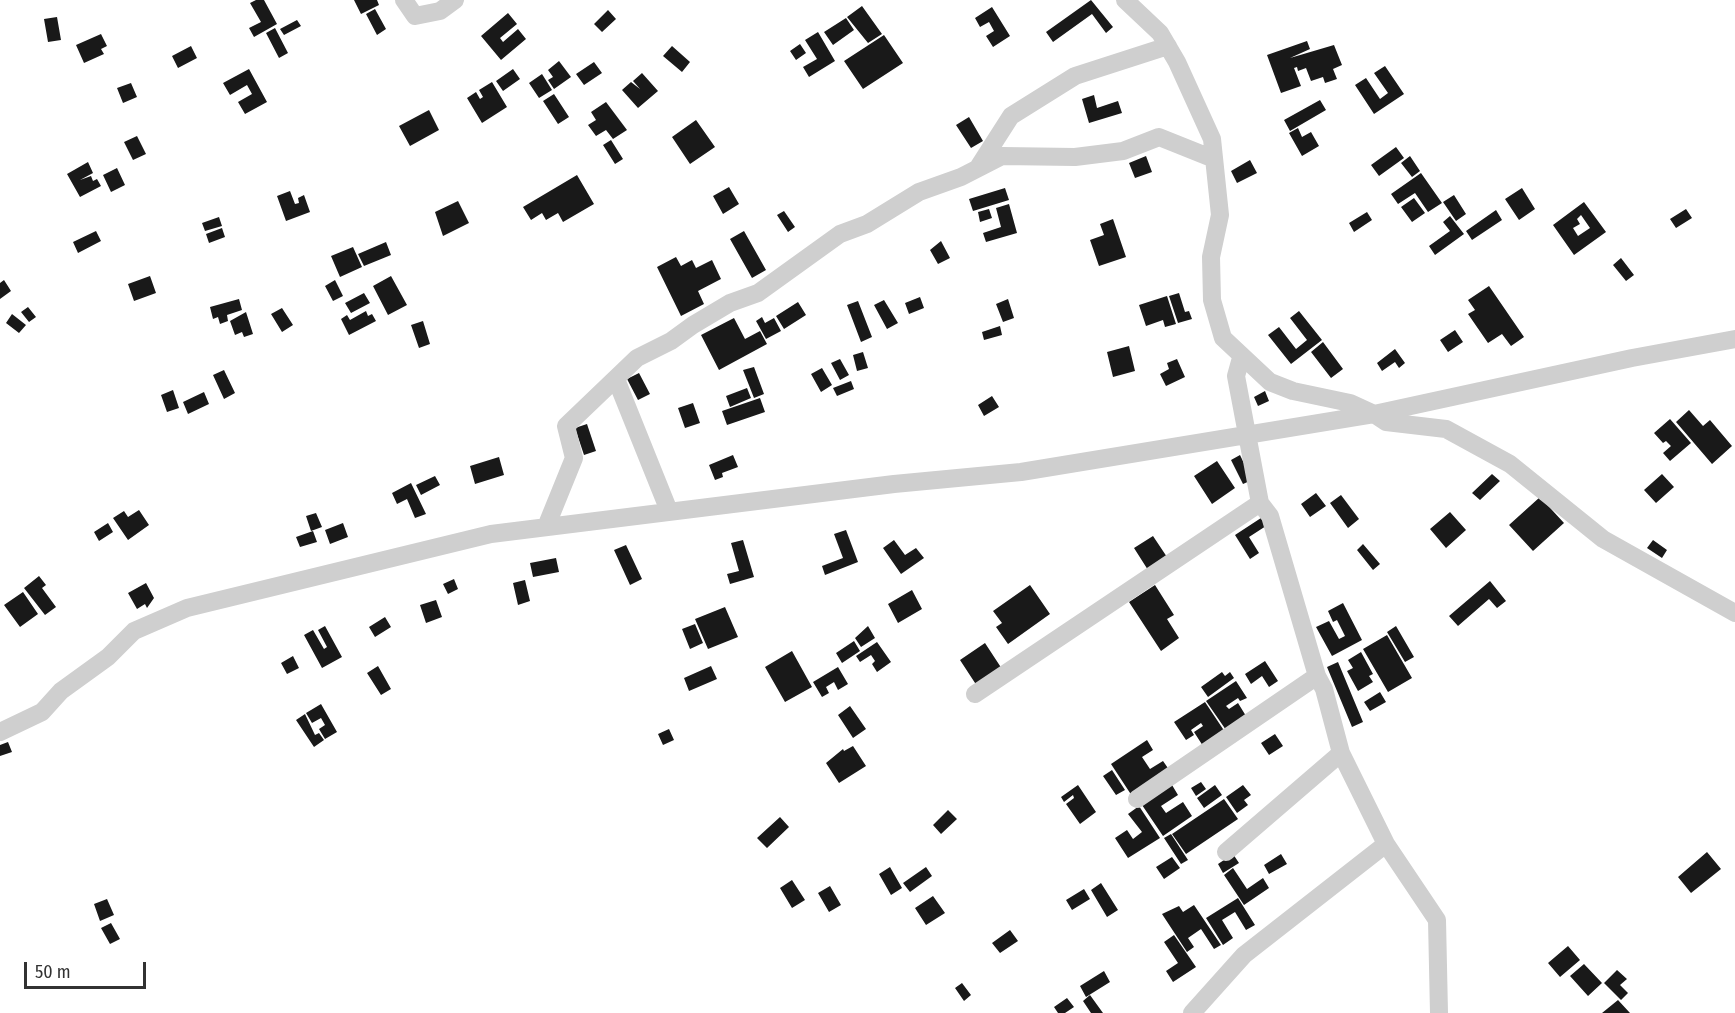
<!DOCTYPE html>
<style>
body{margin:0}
#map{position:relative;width:1735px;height:1013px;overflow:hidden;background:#fff;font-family:"Fira Sans Condensed",sans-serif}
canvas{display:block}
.scale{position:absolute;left:24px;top:962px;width:122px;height:27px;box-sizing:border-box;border:3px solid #323232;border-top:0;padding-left:8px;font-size:18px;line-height:21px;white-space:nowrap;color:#323232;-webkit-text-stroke:4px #fff;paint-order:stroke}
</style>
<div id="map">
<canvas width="1735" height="1013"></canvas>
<div class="scale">50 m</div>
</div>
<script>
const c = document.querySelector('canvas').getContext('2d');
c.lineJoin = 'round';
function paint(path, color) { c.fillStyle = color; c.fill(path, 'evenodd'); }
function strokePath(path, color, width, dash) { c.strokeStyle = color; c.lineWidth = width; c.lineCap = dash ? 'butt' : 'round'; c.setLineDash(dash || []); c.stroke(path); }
paint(new Path2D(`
 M256 0H264L277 24 254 37 249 28 261 22 250 3Z
 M354 0H377L379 5 361 14Z
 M1091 0 1113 27 1106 33 1092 14 1053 42 1046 32Z
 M862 6 882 34 868 43 847 17Z
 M992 7 1010 36 993 47 986 36 994 31 989 22 980 27 975 18Z
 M375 9 386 29 377 35 366 14Z
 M608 10 616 19 602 32 594 24Z
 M508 13 517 24 500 38 503 42 518 29 526 39 501 60 481 36Z
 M57 17 61 40 48 42 44 19Z
 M846 18 854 30 833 45 824 32Z
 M297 20 301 26 284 35 280 29Z
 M275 28 288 53 279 58 266 33Z
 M818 32 835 61 809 77 803 67 817 59 805 40Z
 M101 34 107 46 101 49 104 54 84 63 76 45Z
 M884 35 903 63 863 89 844 61Z
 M1307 41 1310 49 1290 58 1334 45 1342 65 1333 69 1337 79 1325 83 1323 77 1311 81 1306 68 1298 71 1297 67 1294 68 1301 86 1281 93 1267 55Z
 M800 44 806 53 796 60 790 51Z
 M191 46 197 58 178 68 172 56Z
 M672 46 690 62 682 72 663 56Z
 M559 61 571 77 554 89 548 80 553 77 548 70Z
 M594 62 602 73 584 85 576 74Z
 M1385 66 1404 94 1374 114 1355 85 1366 78 1380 99 1388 93 1374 73Z
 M249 69 267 102 245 114 238 102 252 94 247 85 230 95 223 83Z
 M513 69 520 79 503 91 496 81Z
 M642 73 658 91 638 108 622 90 631 82 640 89 633 81Z
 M542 74 552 90 539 98 529 83Z
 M492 82 507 107 482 123 467 98 476 92 480 99 483 97 479 90Z
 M131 83 137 97 123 103 117 88Z
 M554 94 569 117 558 124 543 101Z
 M1094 95 1097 108 1118 101 1122 113 1089 123 1082 99Z
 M1320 100 1326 110 1290 131 1284 120Z
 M606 102 627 130 613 139 606 130 596 136 588 125 596 120 591 112Z
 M429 110 439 130 410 146 399 126Z
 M969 117 983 141 971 148 956 125Z
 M696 120 715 147 690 164 672 137Z
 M1298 128 1302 137 1311 132 1319 146 1302 156 1289 133Z
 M137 136 146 154 133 160 124 142Z
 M611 140 623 159 615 164 603 145Z
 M1396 147 1404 158 1379 176 1371 165Z
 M1146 156 1152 172 1135 178 1129 163Z
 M1410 156 1420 171 1412 177 1401 163Z
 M1250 160 1257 173 1237 183 1231 171Z
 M88 162 93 173 80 180 91 176 93 181 97 179 101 186 80 197 67 174Z
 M117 168 125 185 111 192 103 175Z
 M1421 173 1442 203 1428 212 1415 193 1398 204 1391 194Z
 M577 175 594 204 563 222 558 213 546 220 542 213 531 220 523 207Z
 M729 187 739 204 723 214 713 196Z
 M1005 188 1009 200 973 211 969 199Z
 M1522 188 1535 209 1519 220 1505 199Z
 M290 191 295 204 299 203 298 198 304 195 310 212 286 221 277 196Z
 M1454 195 1466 214 1456 221 1443 202Z
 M1414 198 1425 213 1412 222 1401 207Z
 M458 201 469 223 443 236 435 212Z
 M1584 202 1606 232 1574 255 1553 225ZM1581 215 1590 228 1578 236 1573 228 1580 224 1577 219Z
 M1009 204 1017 233 986 242 983 233 1001 227 996 208Z
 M989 209 992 218 980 222 978 212Z
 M1686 209 1692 218 1676 228 1670 219Z
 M1496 210 1502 220 1472 240 1466 231Z
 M784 211 795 227 788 232 777 215Z
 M1367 212 1372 220 1354 232 1349 223Z
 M1450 216 1464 234 1435 255 1429 246 1450 231 1443 222Z
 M219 217 222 226 205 231 202 223Z
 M1113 219 1126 257 1099 266 1090 240 1104 235 1100 224Z
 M222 228 225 237 209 243 206 234Z
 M96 231 101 241 78 253 73 242Z
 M744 231 766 270 752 278 730 239Z
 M941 241 950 258 938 264 930 250Z
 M386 242 391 255 364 266 358 254Z
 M353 247 362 267 340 277 331 256Z
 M676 257 681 266 692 260 696 268 712 260 721 279 698 291 704 304 681 316 657 267Z
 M1621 258 1634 275 1626 281 1613 265Z
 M150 276 156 293 134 301 128 284Z
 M391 276 407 305 388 315 373 286Z
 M4 280 11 291 0 299V283Z
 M335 280 343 296 333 301 325 286Z
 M1489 286 1524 337 1511 346 1502 334 1488 343 1468 314 1475 310 1468 300Z
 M364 293 370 303 351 313 345 303Z
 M1179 293 1185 312 1189 311 1192 319 1178 323 1169 296Z
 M1167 296 1176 324 1165 327 1163 320 1146 326 1139 305Z
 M920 297 924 308 909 314 905 303Z
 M239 299 242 310 227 315 228 321 220 324 218 317 213 319 210 307Z
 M1008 299 1014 318 1003 322 996 304Z
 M884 300 898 323 887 329 874 305Z
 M858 301 872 337 861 342 847 305Z
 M798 302 806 315 784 329 776 316Z
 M28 307 36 317 29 322 21 312Z
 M282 308 293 325 282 332 271 314Z
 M366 311 368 316 372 314 376 321 349 335 341 319 347 315 350 320Z
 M1299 311 1322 340 1291 364 1268 335 1279 327 1296 349 1307 340 1290 318Z
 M246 312 253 334 244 337 242 332 235 335 230 321Z
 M12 314 26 325 19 333 6 323Z
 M762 317 765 323 774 318 781 331 766 339 756 321Z
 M734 318 745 339 760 331 767 344 719 370 701 335Z
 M423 321 430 344 419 348 411 325Z
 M1000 326 1002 335 984 340 982 332Z
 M1455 330 1463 342 1448 352 1440 340Z
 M1323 342 1343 369 1331 378 1311 352Z
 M1129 346 1135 371 1113 377 1107 352Z
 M1395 349 1405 363 1399 368 1395 362 1382 371 1377 363Z
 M863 352 868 368 857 371 853 355Z
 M840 359 849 375 840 380 831 363Z
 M1177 359 1185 377 1166 386 1160 374 1169 369 1167 363Z
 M754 367 764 394 754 398 743 370Z
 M822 368 832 385 821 392 811 374Z
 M224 370 235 393 224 399 213 375Z
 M639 373 650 394 638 400 627 379Z
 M851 381 854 389 837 396 833 388Z
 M747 388 751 398 730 407 726 396Z
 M173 390 179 408 167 412 161 395Z
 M1265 391 1269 401 1258 406 1254 397Z
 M204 392 209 404 188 414 183 402Z
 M992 396 999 407 984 416 978 405Z
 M760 398 765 412 727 425 722 411Z
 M693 403 700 423 685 428 678 408Z
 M1689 410 1703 426 1710 420 1732 446 1712 464 1676 422Z
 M1670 419 1691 443 1670 461 1663 453 1671 446 1666 441 1663 443 1654 433Z
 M587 424 596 451 584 455 575 428Z
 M733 455 738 467 722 473 723 477 715 480 709 465Z
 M1240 455 1252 480 1243 484 1231 460Z
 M499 457 504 475 475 484 470 466Z
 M1217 461 1235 488 1212 504 1194 476Z
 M1492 474 1500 481 1480 500 1472 493Z
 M1662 474 1674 487 1656 503 1644 490Z
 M435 476 440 485 421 495 416 485Z
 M411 483 426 514 415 518 407 499 397 504 392 493Z
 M1316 493 1326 506 1310 517 1301 504Z
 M1341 495 1359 519 1348 528 1330 503Z
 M1540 497 1564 523 1533 551 1509 525Z
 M139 510 149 525 128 540 113 518 124 511 128 517Z
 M1450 512 1466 530 1446 548 1430 529Z
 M316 513 322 527 311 531 306 516Z
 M1261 518 1266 526 1249 537 1259 553 1250 559 1235 535Z
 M108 523 113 532 99 541 94 532Z
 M343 523 348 537 330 544 325 530Z
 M846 530 858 562 825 575 822 566 843 558 834 534Z
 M313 531 317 542 300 547 296 537Z
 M1153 536 1167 557 1148 570 1134 548Z
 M743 540 754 577 730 584 727 574 739 571 731 543Z
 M894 540 905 555 916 548 924 558 901 574 883 548Z
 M1653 540 1667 550 1662 558 1647 548Z
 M1363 544 1380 564 1373 570 1357 550Z
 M626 545 642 579 630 585 614 550Z
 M556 558 559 572 533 577 530 563Z
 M39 576 46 585 42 588 56 607 45 615 24 588Z
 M454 579 458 589 448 594 443 584Z
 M525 580 530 601 518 605 513 583Z
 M1490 581 1506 601 1497 608 1489 599 1458 626 1449 616Z
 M146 583 154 598 147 608 145 604 137 609 128 593Z
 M1030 585 1050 614 1008 644 996 627 1002 623 993 611Z
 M1155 585 1174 615 1167 619 1179 638 1161 651 1129 602Z
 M912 590 922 609 898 623 888 604Z
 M23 592 38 614 20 627 4 605Z
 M436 600 442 617 426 623 420 605Z
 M1343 603 1362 640 1332 656 1316 627 1329 621 1339 639 1345 636 1337 620 1333 622 1328 611Z
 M725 607 738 637 708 649 695 619Z
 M385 617 391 627 375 637 369 627Z
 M695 624 703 643 690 649 682 629Z
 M325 626 342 657 322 668 304 635 313 630 324 649 327 647 318 630Z
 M868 626 875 638 861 647 855 638Z
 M1396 626 1414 657 1405 662 1387 632Z
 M1387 635 1412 678 1388 692 1363 649Z
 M854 641 860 651 842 663 836 653Z
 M877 642 891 662 877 672 872 664 875 661 871 655 860 662 856 656Z
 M985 643 1002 669 977 686 960 660Z
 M792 651 812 687 785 702 765 667Z
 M1361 652 1373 674 1369 676 1373 682 1358 691 1347 671 1353 668 1348 660Z
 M293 656 299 668 287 674 281 663Z
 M1265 661 1278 681 1269 687 1262 676 1251 684 1245 674Z
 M1338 662 1363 722 1352 727 1327 667Z
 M378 666 391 689 381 695 367 673Z
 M711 666 717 679 689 691 684 678Z
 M838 667 848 684 838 690 834 682 826 687 829 693 822 697 813 682Z
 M1222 672 1225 676 1230 672 1234 678 1208 697 1201 687Z
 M1236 681 1247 698 1240 701 1238 698 1226 706 1229 709 1238 703 1246 716 1226 730 1206 701Z
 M1380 692 1386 702 1370 711 1364 702Z
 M1205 702 1225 732 1203 746 1194 732 1203 726 1201 723 1191 730 1194 735 1186 740 1174 722Z
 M321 704 337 732 325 739 319 729 325 725 321 718 312 723 306 713Z
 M850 706 866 729 853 738 838 715Z
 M305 714 315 735 319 733 324 740 314 747 296 720Z
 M669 729 674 740 663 745 658 734Z
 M1275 734 1283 746 1269 755 1261 743Z
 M1147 740 1153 750 1142 757 1150 769 1163 761 1170 771 1132 796 1111 764Z
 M8 742 12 752 0 756V745Z
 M853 746 866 766 839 783 826 763 843 749 844 751Z
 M1112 770 1125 790 1116 795 1103 776Z
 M1201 782 1206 789 1196 796 1191 788Z
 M1078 785 1096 812 1080 824 1066 804 1074 798 1073 795 1064 802 1061 797Z
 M1172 785 1178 795 1161 806 1166 813 1183 802 1192 816 1163 836 1142 805Z
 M1215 785 1222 795 1204 808 1197 798Z
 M1243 785 1251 795 1244 800 1248 805 1237 813 1226 797Z
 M1224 799 1238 819 1186 854 1172 834Z
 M1139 806 1160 838 1128 858 1115 838 1127 830 1133 839 1142 832 1128 814Z
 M948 810 957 819 941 834 933 825Z
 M780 817 789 827 767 848 757 838Z
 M1171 834 1188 860 1181 864 1164 838Z
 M1707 852 1721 869 1691 893 1678 877Z
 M1233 854 1239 863 1223 873 1218 864Z
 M1281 854 1287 864 1269 874 1264 865Z
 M1172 857 1180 868 1164 879 1156 867Z
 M890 867 902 888 891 895 879 874Z
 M926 867 932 876 910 892 903 883Z
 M1233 868 1247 889 1263 878 1269 888 1244 905 1224 875Z
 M792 880 805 900 792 908 780 888Z
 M1101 883 1118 910 1107 917 1091 890Z
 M830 886 841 905 829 912 818 893Z
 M1084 889 1090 899 1072 910 1066 900Z
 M933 896 945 913 926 925 915 908Z
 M1238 898 1255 925 1246 930 1235 912 1222 920 1233 938 1223 945 1206 918Z
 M107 899 114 915 100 921 94 904Z
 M1194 905 1221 945 1214 949 1201 929 1188 938 1194 947 1187 952 1162 914 1179 906 1183 912Z
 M111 923 120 939 110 944 101 928Z
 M1010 930 1018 941 1000 953 992 943Z
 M1174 935 1196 967 1173 982 1166 971 1178 963 1164 942Z
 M1568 946 1580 960 1560 977 1548 963Z
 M1584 964 1602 983 1588 996 1570 976Z
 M1617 970 1627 979 1620 985 1628 993 1621 1000 1604 983Z
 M1104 971 1110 982 1086 997 1080 986Z
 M962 983 971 995 964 1001 955 988Z
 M1090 995 1103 1013H1091L1083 1001Z
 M1067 998 1074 1007 1065 1013H1058L1054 1007Z
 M1618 1000 1630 1013H1602Z`), '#191919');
strokePath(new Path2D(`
 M404 0 415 16 440 11 455 0
 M1125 0 1160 33 1177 62 1212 139 1220 215 1211 257 1212 300 1223 338 1270 382 1293 391 1350 403 1374 414 1632 358 1735 339
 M979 166 1011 116 1075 76 1168 46
 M1241 358 1236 376 1260 503 1270 516 1317 676 1324 689 1341 753 1386 844 1437 920 1439 1013
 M616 379 669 511
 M546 527 574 458 566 426 637 358 671 341 693 325 730 303 758 293 840 234 867 224 919 192 961 177 1002 156 1075 157 1123 151 1159 137 1214 159
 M975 694 1260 503
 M0 732 42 712 61 691 108 657 134 631 187 608 491 534 894 484 1021 472 1374 414 1386 422 1446 429 1510 464 1603 539 1735 613
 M1137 799 1317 676
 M1226 852 1341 753
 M1192 1013 1244 955 1386 844`), '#cfcfcf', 18);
</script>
